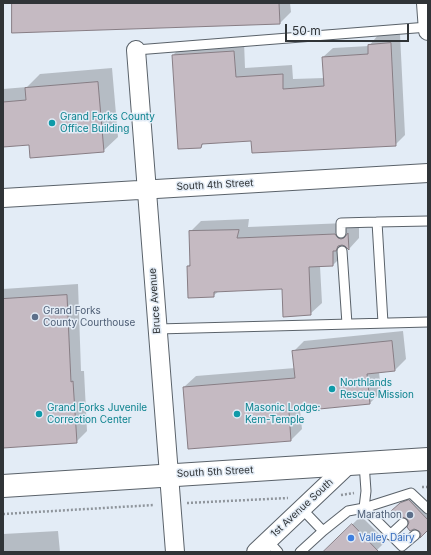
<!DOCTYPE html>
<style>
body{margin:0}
#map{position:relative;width:431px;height:555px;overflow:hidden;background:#e3ecf6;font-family:Inter,sans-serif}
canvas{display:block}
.frame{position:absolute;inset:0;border:4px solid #303437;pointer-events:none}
.scale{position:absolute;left:285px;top:24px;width:124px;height:18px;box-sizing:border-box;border:2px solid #303437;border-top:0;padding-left:5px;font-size:12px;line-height:14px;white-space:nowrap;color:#303437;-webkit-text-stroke:3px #e3ecf6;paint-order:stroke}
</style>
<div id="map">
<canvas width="431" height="555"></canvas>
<div class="frame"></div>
<div class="scale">50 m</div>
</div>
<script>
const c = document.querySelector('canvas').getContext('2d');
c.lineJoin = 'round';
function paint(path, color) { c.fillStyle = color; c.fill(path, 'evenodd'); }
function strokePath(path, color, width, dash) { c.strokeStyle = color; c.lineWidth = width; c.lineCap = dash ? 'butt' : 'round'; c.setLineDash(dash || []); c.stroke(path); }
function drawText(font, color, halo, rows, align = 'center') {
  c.font = font + ' Inter,sans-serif'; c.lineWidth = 3; c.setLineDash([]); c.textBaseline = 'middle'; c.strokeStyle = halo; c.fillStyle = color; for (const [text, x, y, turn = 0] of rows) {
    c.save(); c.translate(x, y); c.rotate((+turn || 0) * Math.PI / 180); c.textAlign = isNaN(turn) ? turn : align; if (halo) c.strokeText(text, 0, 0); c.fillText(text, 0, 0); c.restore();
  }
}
paint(new Path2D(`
 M13 3H290L291 12 280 23 13 32Z
 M400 34 405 135 395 145 252 140 204 143 200 147 173 55 182 46 244 41 245 68 292 65 293 79 324 78 323 57 333 48 369 46 378 35Z
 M112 68 118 137 103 151 30 144 3 146V89L27 87 40 74Z
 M249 219 248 227 346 223 349 227 352 228 359 224V238L349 249 344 244V254L333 265 320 266 322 303 310 314 283 288 219 291 213 296 189 297 188 266 191 263 190 232 201 221Z
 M78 284 81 371H84L87 431 76 442 3 447V289Z
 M403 331 406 359 395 370 379 372 381 392 370 403 300 410 302 429 291 440 184 387 196 376 295 368 293 352 304 341Z
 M412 498 428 514V529L420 530 414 528 408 518 393 511 404 500Z
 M361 516 386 541 375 552H324Z
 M58 531 60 552H3V534Z`), '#0003');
const building = new Path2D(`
 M12 3H279L280 24 12 33Z
 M391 43 396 146 252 153 251 141 202 144 201 148 178 149 172 55 234 51 236 77 283 74V89L324 86 322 57 368 54V45Z
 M98 82 104 152 30 158 29 145 3 147V102L26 100 25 88Z
 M239 230 237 238 335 234 338 238 341 239 344 238 348 233 349 250 345 246 342 245 338 246 336 251H333V266L309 267 311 315 283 317 282 289 214 292V297L188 298 187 266H190L189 231Z
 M67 295 71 382 73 381 77 443 3 448V299Z
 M392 341 395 371 367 374 370 404 289 412 291 441 188 449 183 387 295 378 292 351Z
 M409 500 428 520V530L420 538 421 534 419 531 414 529 410 531 407 527 409 522 407 519 402 517 399 519 391 511 400 503Z
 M352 524 379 552H323Z`);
paint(building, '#c5bac2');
strokePath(building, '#877d84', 1);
const lane = new Path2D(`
 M136 50 428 27
 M341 233V223L377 222
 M342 251 347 324
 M383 323 377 222 428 221
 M157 329 428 322
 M364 463 366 491 364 508 411 493 428 509
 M302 509 323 531
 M390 535 403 523
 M268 541 278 552
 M300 552 323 531 348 511 364 508 402 546 415 535`);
const street = new Path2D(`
 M426 3 428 31
 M136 50 175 552
 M3 198 428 173
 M256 552 349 464`);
const secondary = new Path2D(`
 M3 486 428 459`);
strokePath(lane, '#5a626a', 11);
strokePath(street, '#5a626a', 20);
strokePath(secondary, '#5a626a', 24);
strokePath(new Path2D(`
 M422 487H428
 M341 495 354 493
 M187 503 288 498
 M3 514 154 505`), '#8f959c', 2.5, [2, 2]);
strokePath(lane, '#fff', 9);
strokePath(street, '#fff', 18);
strokePath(secondary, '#fff', 22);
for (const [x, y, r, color] of [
 [52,123,4,"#0f9aa8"],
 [35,317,4,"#5c6f8a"],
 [332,389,4,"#0f9aa8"],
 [39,414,4,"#0f9aa8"],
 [237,414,4,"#0f9aa8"],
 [410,515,4,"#5c6f8a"],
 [351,538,4,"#3f7fe0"]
]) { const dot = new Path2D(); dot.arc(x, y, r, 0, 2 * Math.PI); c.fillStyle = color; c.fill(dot); strokePath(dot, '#e3ecf6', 1.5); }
drawText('10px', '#0d838f', '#e3ecf6', [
 ["Grand Forks County",60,117],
 ["Office Building",60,129],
 ["Northlands",340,383],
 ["Rescue Mission",340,395],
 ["Grand Forks Juvenile",47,408],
 ["Correction Center",47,420],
 ["Masonic Lodge:",245,408],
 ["Kem-Temple",245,420]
], 'left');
drawText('10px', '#303437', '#e3ecf6', [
 ["South 4th Street",215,185,-3],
 ["Bruce Avenue",155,301,-94],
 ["South 5th Street",215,472,-3],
 ["1st Avenue South",302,508,-43]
]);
drawText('10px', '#4e5e75', '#e3ecf6', [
 ["Grand Forks",43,311],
 ["County Courthouse",43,323],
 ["Marathon",402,515,"right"]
], 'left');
drawText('10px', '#366cbe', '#e3ecf6', [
 ["Valley Dairy",359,538]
], 'left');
</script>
